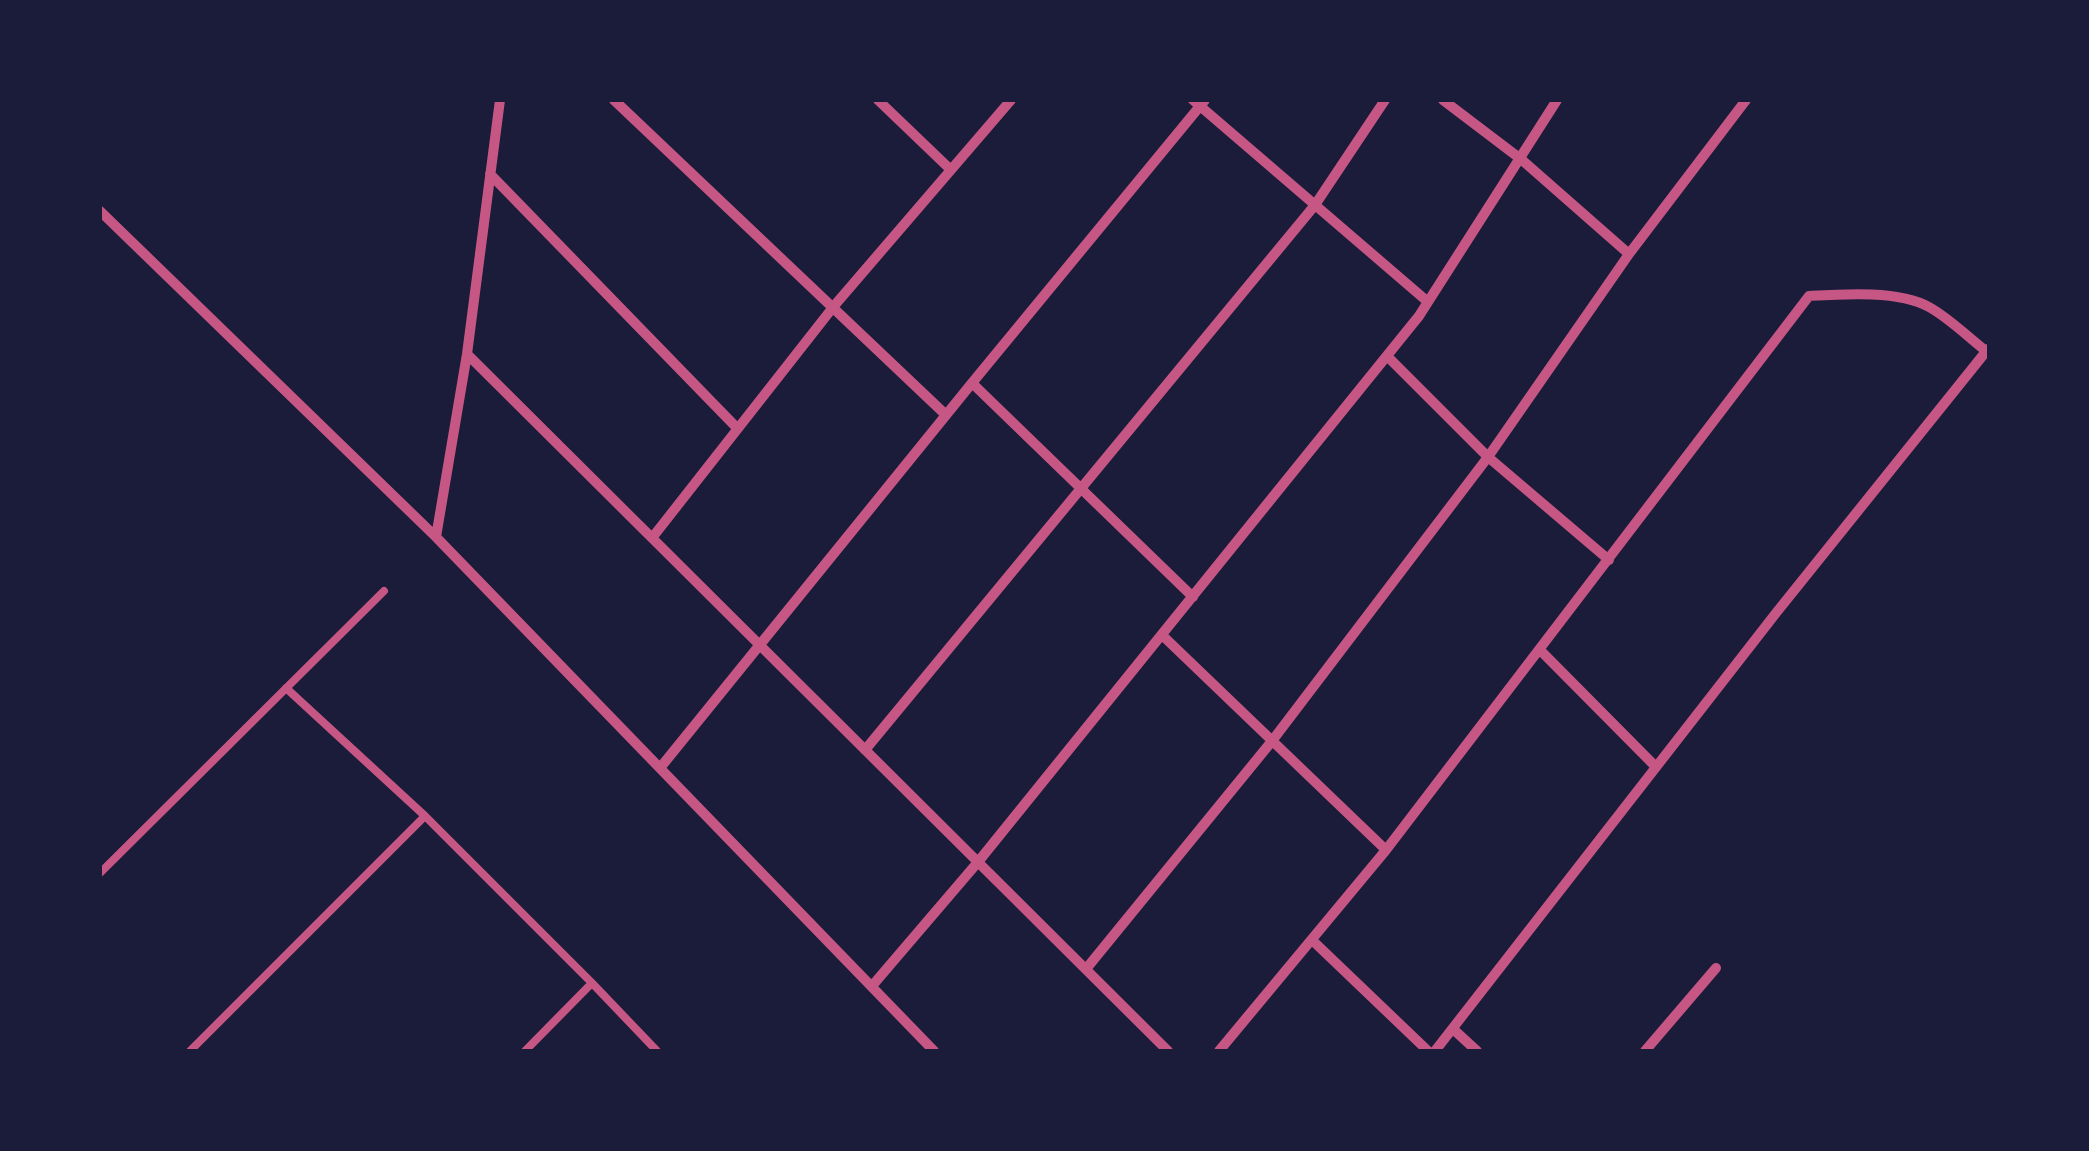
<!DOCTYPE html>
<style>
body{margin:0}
#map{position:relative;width:2089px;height:1151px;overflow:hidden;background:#1b1b3a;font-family:Figtree,sans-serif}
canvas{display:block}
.frame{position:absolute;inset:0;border:102px solid #1b1b3a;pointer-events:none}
</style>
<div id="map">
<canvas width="2089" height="1151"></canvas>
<div class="frame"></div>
</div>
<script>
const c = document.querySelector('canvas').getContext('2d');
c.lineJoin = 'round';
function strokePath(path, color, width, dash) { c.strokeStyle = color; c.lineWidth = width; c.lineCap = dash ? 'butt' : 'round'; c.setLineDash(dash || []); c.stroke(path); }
strokePath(new Path2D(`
 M286 688 425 816
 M100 873 384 591
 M592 983 657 1051
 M190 1051 425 816 592 983 525 1051`), '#c65784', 8);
strokePath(new Path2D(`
 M614 100 946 415
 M878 100 951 170
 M1193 100 1428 302
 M1443 100 1522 160 1629 254
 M490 174 737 428
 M100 211 436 537 934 1051
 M467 354 1168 1051
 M1387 356 1488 457 1609 560
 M972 383 1205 100
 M436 537 467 354 500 100
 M652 538 834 306 1011 100
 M1162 635 1386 850
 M1540 650 1656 767
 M865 750 1315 205 1385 100
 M660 768 972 383 1193 597
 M1312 940 1428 1051
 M1086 969 1272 741 1488 457 1629 254 1746 100
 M872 986 978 862 1419 316 1557 100
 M1453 1029 1477 1051
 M1219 1051 1386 850 1809 296C1842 294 1899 290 1929 307 1949 318 1968 337 1986 351
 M1435 1051 1776 613 1988 349
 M1645 1051 1716 968`), '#c65784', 10);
</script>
